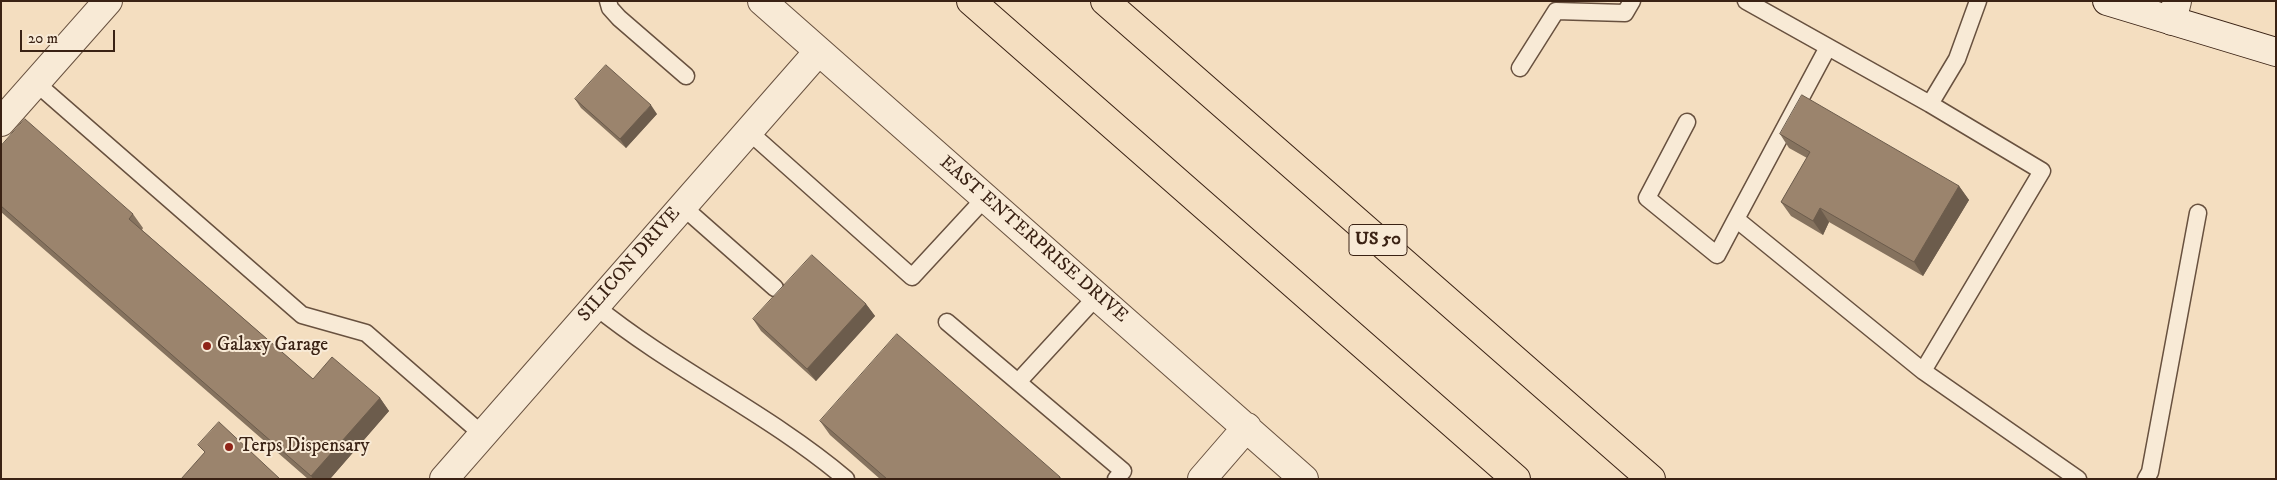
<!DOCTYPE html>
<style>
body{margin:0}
#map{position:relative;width:2277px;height:480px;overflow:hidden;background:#f4dec0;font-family:"IM FELL DW Pica",serif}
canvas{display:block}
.frame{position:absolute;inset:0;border:2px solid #3a2214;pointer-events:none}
.scale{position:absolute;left:20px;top:30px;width:95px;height:22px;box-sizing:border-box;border:2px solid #3a2214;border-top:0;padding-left:6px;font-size:15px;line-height:18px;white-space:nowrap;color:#3a2214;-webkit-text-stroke:4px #f8ead6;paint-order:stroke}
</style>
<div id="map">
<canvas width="2277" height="480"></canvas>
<div class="frame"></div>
<div class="scale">20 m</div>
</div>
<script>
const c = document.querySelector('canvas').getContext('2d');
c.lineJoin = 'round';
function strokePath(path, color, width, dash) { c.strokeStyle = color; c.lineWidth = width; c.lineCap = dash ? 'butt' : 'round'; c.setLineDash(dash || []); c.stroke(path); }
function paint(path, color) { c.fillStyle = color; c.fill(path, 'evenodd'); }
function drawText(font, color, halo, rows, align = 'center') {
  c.font = font + ' "IM FELL DW Pica",serif'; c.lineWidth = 4; c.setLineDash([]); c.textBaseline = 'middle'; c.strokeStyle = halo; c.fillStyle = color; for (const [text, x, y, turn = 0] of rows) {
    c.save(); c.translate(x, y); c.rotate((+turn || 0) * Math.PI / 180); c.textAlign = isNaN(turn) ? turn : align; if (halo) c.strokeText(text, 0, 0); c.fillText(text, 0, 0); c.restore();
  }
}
const lane = new Path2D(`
 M608 1 610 8 619 18 686 76
 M1746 1 1930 104 2042 171 1923 371 1736 219 1828 47
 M1520 68 1556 11 1625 13 1632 1
 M36 83 302 315 366 333 482 434
 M1930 104 1957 59 1978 1
 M1687 122 1647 198 1717 255 1736 219
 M747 130 912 277 985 198
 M682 206 775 288
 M595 306C674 370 768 413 846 479
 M947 322 1123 471 1116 479
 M1923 371 2078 479
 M1018 382 1097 296
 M2146 479 2150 472 2198 213`);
const street = new Path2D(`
 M762 1 1304 479
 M2172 21 2177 1
 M1 122 108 1
 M444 479 818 52
 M1202 479 1247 427`);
const secondary = new Path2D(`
 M2107 1 2276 52`);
const highway = new Path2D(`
 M971 1 1516 479
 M1105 1 1651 479`);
strokePath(lane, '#68513f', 19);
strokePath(street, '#68513f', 30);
strokePath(secondary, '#3a2214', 30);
strokePath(highway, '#3a2214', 30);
strokePath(lane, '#f8ead6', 16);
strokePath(street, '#f8ead6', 28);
strokePath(secondary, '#f8ead6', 28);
strokePath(highway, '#f4dec0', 28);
paint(new Path2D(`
 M575 99 657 114 626 148 581 108Z
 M1780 134 1959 186 1969 200 1923 276 1829 222 1823 235 1791 216 1781 202 1807 158 1789 148Z
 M1 146 133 214 143 228 142 230 313 379 380 398 389 411 330 479H308L1 212Z
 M866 304 875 316 816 381 761 331 753 319Z
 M820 421 1060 477 1062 479H880L830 435Z`), '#85725e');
paint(new Path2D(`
 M651 105 657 114 626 148 620 139Z
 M1959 186 1969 200 1923 276 1914 262Z
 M1820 208 1829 222 1823 235 1813 221Z
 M866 304 875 316 816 381 807 369Z
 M380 398 389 411 330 479H313L311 476Z`), '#6c5c4c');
const building = new Path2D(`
 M606 65 651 105 620 139 575 99Z
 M1802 95 1959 186 1914 262 1820 208 1813 221 1781 202 1810 152 1780 134Z
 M25 119 133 214 129 219 313 379 332 357 380 398 311 476 1 206V146Z
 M812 255 866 304 807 369 753 319Z
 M897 334 1060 477 1059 479H887L820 421Z
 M219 422 280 479H181L205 452 198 445Z`);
paint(building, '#9b846d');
strokePath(building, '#6c5c4c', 1);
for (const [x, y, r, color] of [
 [207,346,5,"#8f2418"],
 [229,447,5,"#8f2418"]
]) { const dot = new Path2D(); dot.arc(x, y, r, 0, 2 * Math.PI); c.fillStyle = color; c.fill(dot); strokePath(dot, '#f8ead6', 2); }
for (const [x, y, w] of [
 [1378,240,58]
]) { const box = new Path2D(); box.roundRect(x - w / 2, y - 15.5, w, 31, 4); c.fillStyle = '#f8ead6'; c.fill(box); strokePath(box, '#3a2214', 1); }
drawText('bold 18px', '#3a2214', null, [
 ["US 50",1378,240]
]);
drawText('19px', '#3a2214', '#f8ead6', [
 ["EAST ENTERPRISE DRIVE",1033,240,41],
 ["SILICON DRIVE",630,265,-49]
]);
drawText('19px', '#3a2214', '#f8ead6', [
 ["Galaxy Garage",217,346],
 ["Terps Dispensary",239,447]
], 'left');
</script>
